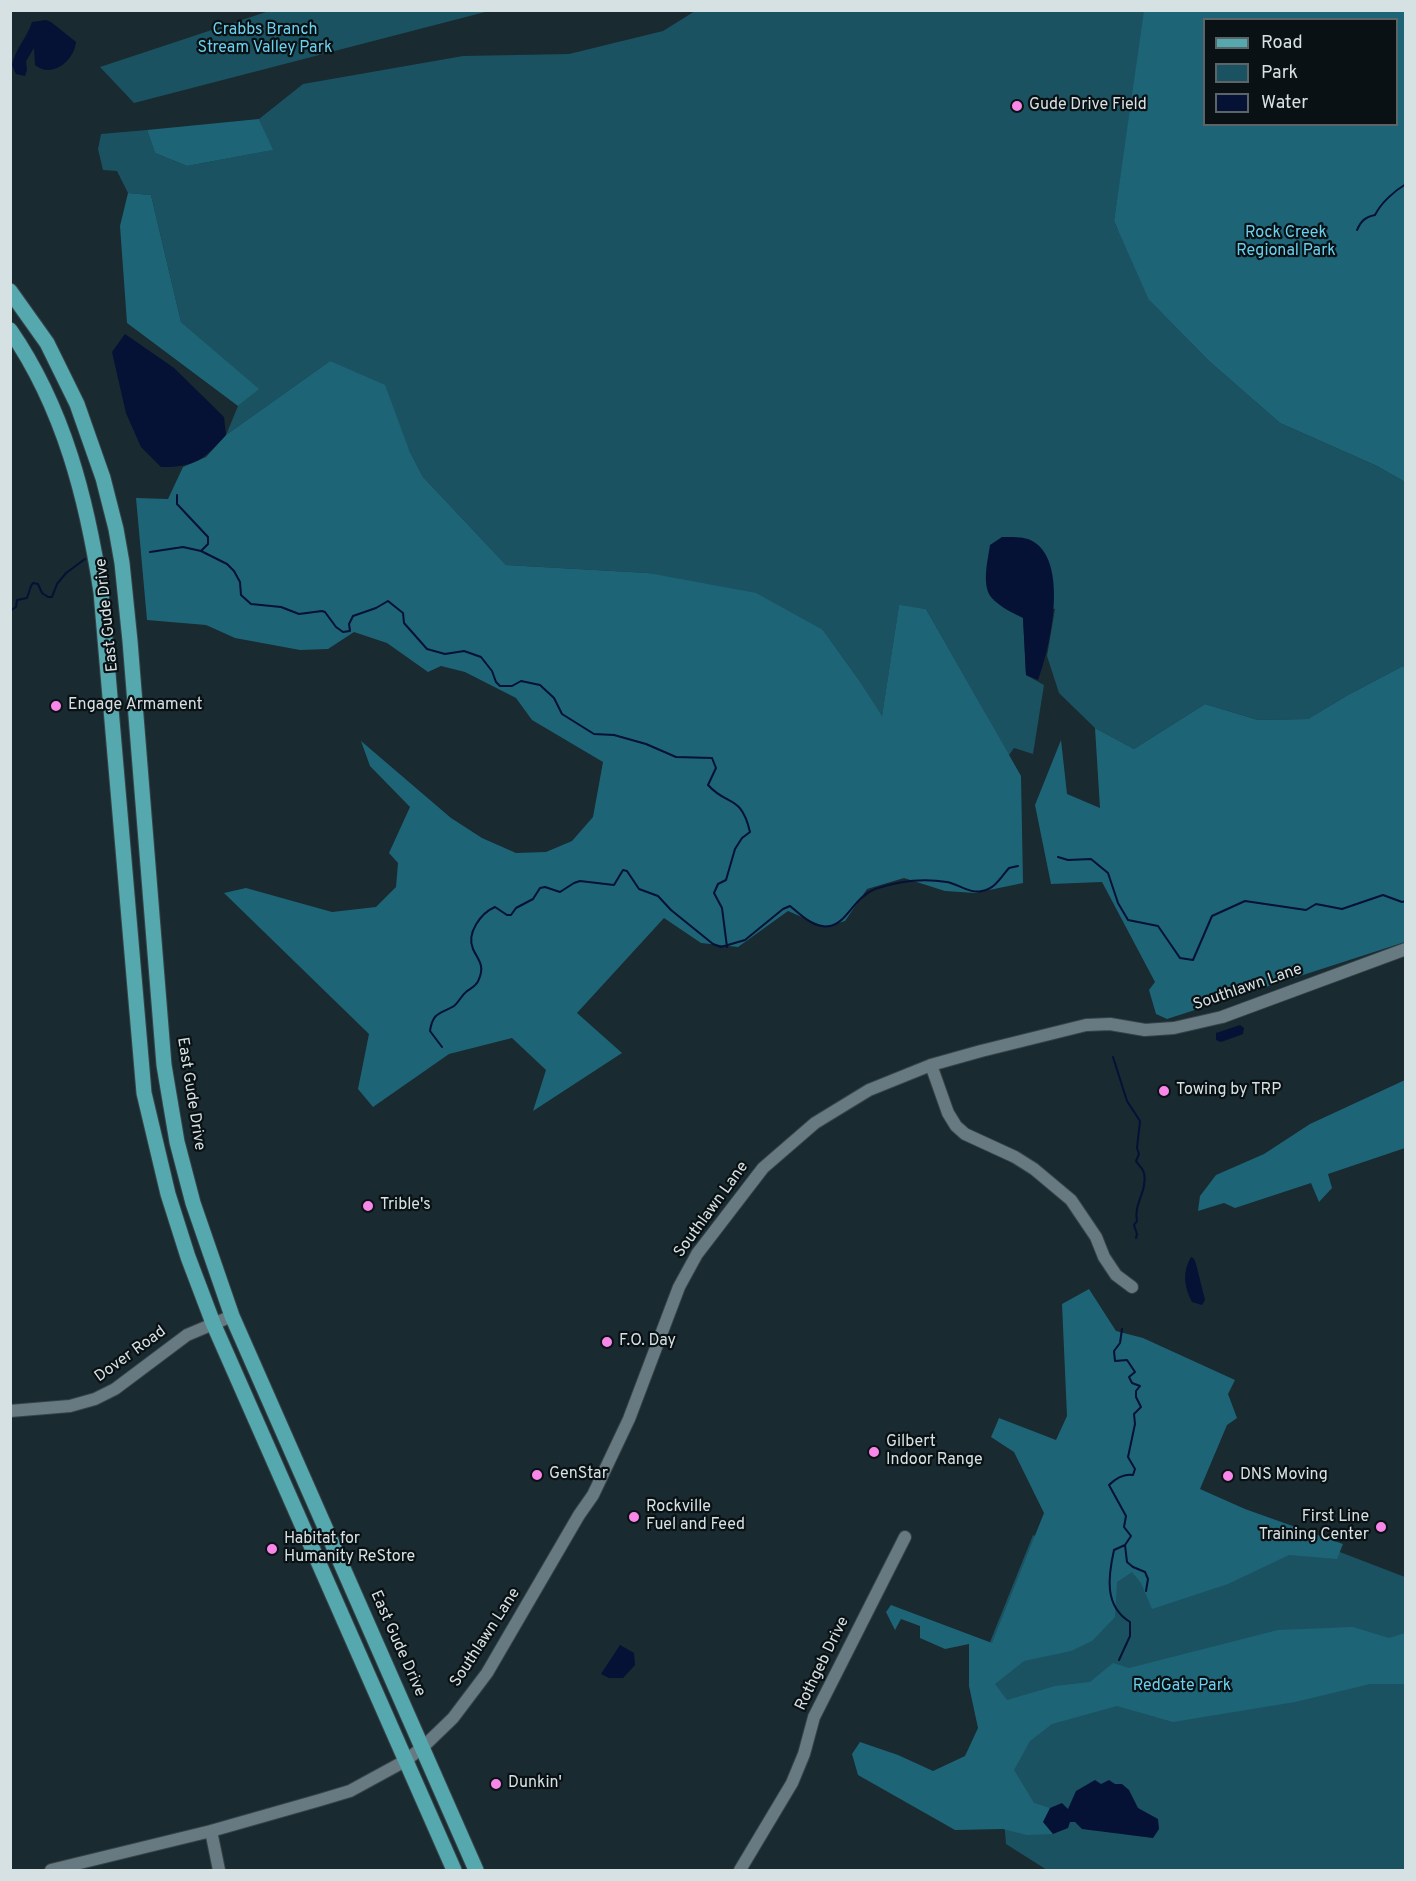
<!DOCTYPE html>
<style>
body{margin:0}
#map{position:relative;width:1416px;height:1881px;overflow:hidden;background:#192a30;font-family:Overpass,sans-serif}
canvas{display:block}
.frame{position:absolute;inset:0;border:12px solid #d6e1e4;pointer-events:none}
.legend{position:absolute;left:1203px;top:18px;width:195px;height:108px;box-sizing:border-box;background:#0a1114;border:2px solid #5c6467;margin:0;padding:8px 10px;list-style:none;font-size:18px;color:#d6e1e4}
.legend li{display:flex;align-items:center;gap:12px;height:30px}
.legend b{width:30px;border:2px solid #5c6467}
</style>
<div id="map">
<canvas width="1416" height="1881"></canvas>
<div class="frame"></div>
<ul class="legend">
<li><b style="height:8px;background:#55a8ad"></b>Road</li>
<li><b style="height:16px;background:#1a5261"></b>Park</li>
<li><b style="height:16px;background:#051135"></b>Water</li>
</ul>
</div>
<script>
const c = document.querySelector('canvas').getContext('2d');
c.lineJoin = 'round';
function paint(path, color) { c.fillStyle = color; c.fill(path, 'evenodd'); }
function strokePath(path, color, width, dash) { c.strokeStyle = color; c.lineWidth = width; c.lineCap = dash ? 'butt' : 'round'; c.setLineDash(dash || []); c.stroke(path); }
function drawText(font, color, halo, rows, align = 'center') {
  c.font = font + ' Overpass,sans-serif'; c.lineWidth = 4.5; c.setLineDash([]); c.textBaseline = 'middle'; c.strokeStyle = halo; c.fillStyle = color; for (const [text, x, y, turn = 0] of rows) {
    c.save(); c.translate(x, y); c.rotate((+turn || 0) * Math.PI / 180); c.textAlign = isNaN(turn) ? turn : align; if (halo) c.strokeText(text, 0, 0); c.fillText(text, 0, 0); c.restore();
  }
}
paint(new Path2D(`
 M269 11V10L489 11 134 103 100 67Z
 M695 11H1146L1114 221 1118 230 1150 11H1405V473L1149 300 1209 361 1280 423 1377 466 1405 482V667H1401L1348 695 1308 719 1258 720 1205 704 1134 749 1095 728 1059 693 1047 656 1055 609 993 600 1023 618 1026 675 1044 685 1033 754 1014 748 1000 768 986 740V715L926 609 899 606 882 717 859 680 823 630 648 573 506 565 423 477 409 450 330 361 226 435 238 406 258 389 181 322 151 195 128 193 117 171 103 170 98 149 101 134 147 130 155 153 187 166 272 150 259 119 303 84 463 56 569 54 663 31ZM1204 20H1396V124H1204Z
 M1095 1458 1405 1577V1870H1047L1006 1844 990 1642 1033 1535 1060 1545Z`), '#1a5261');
paint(new Path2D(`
 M1144 11H1405V482L1377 466 1280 423 1209 361 1149 300 1114 221ZM1204 20H1396V124H1204Z
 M259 119 273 150 187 166 155 153 147 130Z
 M128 193 151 195 181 322 259 389 238 406 127 323 120 226Z
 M330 361 385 385 409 450 423 477 506 565 648 573 756 593 823 630 859 680 882 716 899 605 926 609 1021 776 1023 883 975 893 945 891 904 878 867 889 845 921 825 927 788 911 738 947 701 943 664 918 577 1013 622 1053 533 1111 546 1070 512 1038 449 1054 373 1107 358 1089 369 1034 224 893 246 888 332 912 376 907 396 887 398 863 389 853 410 807 370 766 361 741 451 818 482 838 516 853 546 852 572 841 593 817 603 762 532 720 516 698 465 672 441 666 428 672 387 643 354 632 328 649 300 650 235 638 206 625 147 620 136 498 168 499 183 467 206 457 226 435Z
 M1401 667H1405V942L1167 1019 1156 1014 1149 990 1155 982 1102 882 1051 884 1035 805 1061 740 1067 794 1100 808 1095 728 1134 749 1205 704 1258 720 1308 719 1348 695Z
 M1405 1080V1148L1328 1174 1332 1188 1319 1202 1311 1183 1235 1208 1224 1203 1198 1211 1200 1196 1216 1175 1264 1154 1310 1124Z
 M1089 1289 1116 1331 1143 1338 1235 1380 1228 1394 1237 1418 1227 1425 1200 1489 1245 1509 1343 1544 1337 1559 1289 1555 1228 1584 1152 1609 1141 1583 1132 1572 1117 1582 1115 1617 1092 1641 1071 1651 1024 1661 995 1684 1007 1700 1055 1686 1090 1682 1113 1663 1129 1668 1278 1630 1353 1627 1389 1638 1405 1633V1684H1370L1295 1702 1173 1722 1117 1706 1052 1724 1030 1741 1014 1770 1034 1803 1050 1808 1043 1822 1053 1834 1027 1835 1003 1829 955 1830 858 1775 852 1754 860 1742 898 1755 933 1771 965 1756 978 1728 969 1686V1644L945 1649 920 1638V1626L901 1619 895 1630 886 1612 891 1605 992 1643 1044 1513 1014 1452 991 1437 999 1418 1056 1440 1067 1416 1062 1304Z`), '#1e6477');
paint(new Path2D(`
 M46 20 51 22 76 42C74 61 52 79 35 65L34 48 26 61 27 70 25 76 16 74 12 65C15 49 27 38 32 22Z
 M125 334 174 368 224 417 226 435C203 460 196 467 161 467L141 447 126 413 112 352Z
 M1002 537C1012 537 1025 536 1034 542 1069 564 1050 649 1038 680L1026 675 1023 618C1013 613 1002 608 994 600 980 589 988 560 990 545Z
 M1240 1025 1244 1028 1243 1034 1221 1042 1216 1040V1033Z
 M1191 1257 1194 1259 1196 1264 1205 1300 1202 1305 1192 1302C1184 1286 1182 1273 1191 1257Z
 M620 1645 634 1653 635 1665 623 1678H609L601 1674Z
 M1095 1780 1101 1784 1109 1780 1115 1784H1122L1129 1790 1138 1808 1158 1819 1159 1829 1153 1838 1082 1829 1075 1822H1070L1068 1828 1053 1834 1043 1822 1050 1808 1062 1803 1068 1809 1076 1791Z`), '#051135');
strokePath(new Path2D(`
 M1357 230C1361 221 1365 217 1375 215 1381 203 1394 191 1406 184
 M177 495V504L208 537V544L201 551
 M150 552 183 547 201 551 227 564 234 571 240 582 241 595 251 604 281 607 299 614 322 611 325 612 336 627 343 632 350 631 349 624 353 616 376 608 388 601 403 613 404 623 427 649 445 654 464 651 481 657 492 671 496 682 500 686H512L521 681 540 685 554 698 562 714 594 734 614 735 646 744 676 757 712 758 716 768 708 785C728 807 741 794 750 832L742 838 735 849 726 880 718 884 714 893 722 908 727 947
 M10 611 16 607 17 600 27 598 31 586 33 583 38 584 42 593 48 597H52L57 584 66 573 85 559
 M1058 857 1068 860 1091 859 1108 873 1118 903 1128 920 1158 926 1180 958 1193 960 1212 916 1245 901 1306 910 1316 904 1342 909 1383 895 1402 902 1406 901
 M442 1047 430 1031C433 1011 441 1014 454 1006 459 1002 461 996 466 992 471 988 477 986 479 979 485 965 478 960 473 949 466 933 481 913 495 907L507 915H511L516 908 533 899 540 888 545 887 560 892 574 883 580 881 614 885 623 870 627 871 639 889 658 896 671 910 713 944 721 947 745 940 783 909 790 906C801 915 814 929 830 926 847 923 854 897 875 889 898 881 922 878 947 882 958 884 970 894 982 891 995 889 1001 877 1009 868L1018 866
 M1113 1057 1127 1101 1140 1121 1137 1148 1139 1154 1136 1161C1139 1166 1143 1168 1144 1173 1148 1190 1133 1205 1137 1221L1134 1225 1137 1234 1136 1238
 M1125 1545 1127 1562 1133 1567 1145 1572 1148 1579 1146 1591
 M1119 1660 1130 1636V1622C1104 1606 1108 1577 1114 1550L1125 1545 1131 1536 1124 1527 1126 1516 1109 1485C1115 1479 1123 1473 1133 1475L1135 1469 1128 1457 1135 1424 1134 1414 1141 1407 1136 1397V1391L1140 1386 1132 1383 1129 1377 1135 1372 1127 1360 1115 1361 1114 1351 1120 1343 1122 1329`), '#051135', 2);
const minor = new Path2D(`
 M931 1065 948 1113 956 1126 965 1134 1015 1157 1034 1169 1071 1200 1096 1237 1104 1257 1116 1275 1132 1287
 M10 1411 70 1406 95 1399 115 1389 187 1335 232 1316
 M211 1831 219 1870
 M51 1870 211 1831 320 1800 350 1791 405 1761 423 1747 453 1718 487 1673 579 1515 593 1495 629 1419 679 1287 697 1254 763 1168 815 1123 869 1090 931 1065 981 1051 1086 1025 1110 1024 1145 1030 1174 1028 1222 1017 1406 949
 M740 1870 792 1783 804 1754 814 1717 905 1537`);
const major = new Path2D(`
 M10 291 47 343 77 404 103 478 116 529 122 563 130 641 164 1065 177 1142 193 1203 232 1316 476 1870
 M10 330C64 408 87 500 101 592L144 1093 168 1194 188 1257 213 1323 454 1870`);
strokePath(minor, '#364448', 14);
strokePath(major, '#364448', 17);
strokePath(minor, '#677a81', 12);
strokePath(major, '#55a8ad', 15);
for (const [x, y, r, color] of [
 [1017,106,6,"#f987e9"],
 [56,706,6,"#f987e9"],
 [1164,1091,6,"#f987e9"],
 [368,1206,6,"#f987e9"],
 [607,1342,6,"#f987e9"],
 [874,1452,6,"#f987e9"],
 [537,1475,6,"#f987e9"],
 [1228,1476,6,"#f987e9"],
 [634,1517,6,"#f987e9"],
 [1381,1527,6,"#f987e9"],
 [272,1549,6,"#f987e9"],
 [496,1784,6,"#f987e9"]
]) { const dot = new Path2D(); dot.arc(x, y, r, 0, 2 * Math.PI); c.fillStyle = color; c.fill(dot); strokePath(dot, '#0a1114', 2); }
drawText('16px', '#6ad0ee', '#0a1114', [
 ["Crabbs Branch",265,31],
 ["Stream Valley Park",265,49],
 ["Rock Creek",1286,234],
 ["Regional Park",1286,252],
 ["RedGate Park",1182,1687]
]);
drawText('16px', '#d6e1e4', '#0a1114', [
 ["Gude Drive Field",1029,106],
 ["Engage Armament",68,706],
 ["Towing by TRP",1176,1091],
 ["Trible's",380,1206],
 ["F.O. Day",619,1342],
 ["Gilbert",886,1443],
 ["Indoor Range",886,1461],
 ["GenStar",549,1475],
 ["DNS Moving",1240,1476],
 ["Rockville",646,1508],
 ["Fuel and Feed",646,1526],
 ["First Line",1369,1518,"right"],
 ["Training Center",1369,1536,"right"],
 ["Habitat for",284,1540],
 ["Humanity ReStore",284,1558],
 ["Dunkin'",508,1784]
], 'left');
drawText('16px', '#d6e1e4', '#0a1114', [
 ["East Gude Drive",108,615,-96],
 ["Southlawn Lane",1248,988,-19],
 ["East Gude Drive",190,1094,81],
 ["Southlawn Lane",712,1210,-54],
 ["Dover Road",131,1355,-36],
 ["Southlawn Lane",486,1638,-57],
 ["East Gude Drive",397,1644,66],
 ["Rothgeb Drive",823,1664,-64]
]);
</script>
